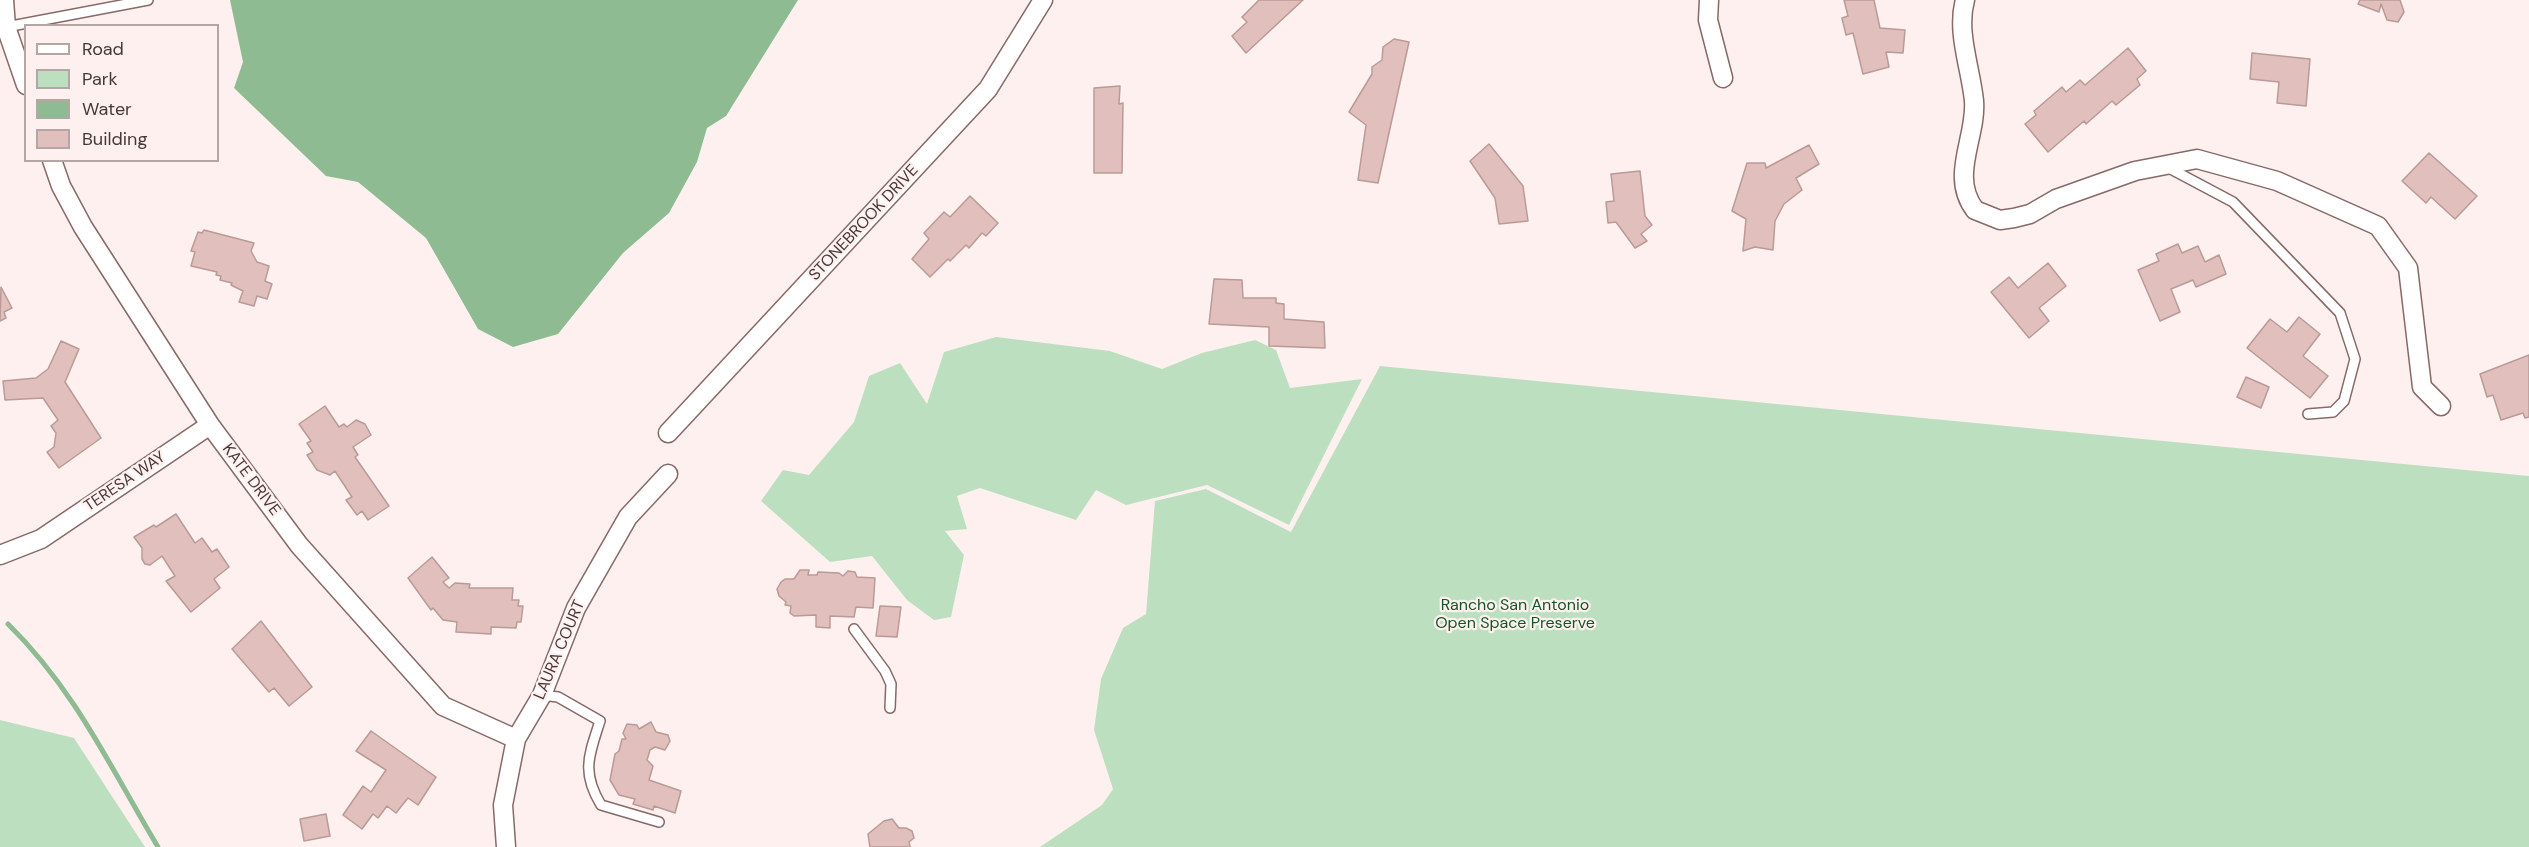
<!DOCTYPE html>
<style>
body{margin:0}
#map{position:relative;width:2529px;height:847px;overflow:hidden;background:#fef0ef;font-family:"DM Sans",sans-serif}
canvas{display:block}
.legend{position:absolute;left:24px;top:24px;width:195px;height:138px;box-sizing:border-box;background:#fef0ef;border:2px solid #b4a6a5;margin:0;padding:8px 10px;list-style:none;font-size:18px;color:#453837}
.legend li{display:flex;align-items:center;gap:12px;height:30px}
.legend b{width:30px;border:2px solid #b4a6a5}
</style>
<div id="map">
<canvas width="2529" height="847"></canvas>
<ul class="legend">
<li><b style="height:8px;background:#fff"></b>Road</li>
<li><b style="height:16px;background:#bce0bf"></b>Park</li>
<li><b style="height:16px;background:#8ebb92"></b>Water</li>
<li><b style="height:16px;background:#e1bfbd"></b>Building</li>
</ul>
</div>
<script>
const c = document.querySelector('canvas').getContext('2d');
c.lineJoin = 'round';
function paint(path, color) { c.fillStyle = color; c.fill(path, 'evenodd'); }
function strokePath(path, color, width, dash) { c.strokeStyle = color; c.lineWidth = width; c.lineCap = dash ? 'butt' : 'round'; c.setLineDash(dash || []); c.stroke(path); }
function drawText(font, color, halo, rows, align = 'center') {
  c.font = font + ' "DM Sans",sans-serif'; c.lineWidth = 4.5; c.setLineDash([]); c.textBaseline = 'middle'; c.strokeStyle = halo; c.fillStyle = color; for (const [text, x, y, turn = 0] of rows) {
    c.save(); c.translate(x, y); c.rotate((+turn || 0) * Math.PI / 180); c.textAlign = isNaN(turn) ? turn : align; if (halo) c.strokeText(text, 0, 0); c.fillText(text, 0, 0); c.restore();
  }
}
paint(new Path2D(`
 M996 337 1110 351 1162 369 1202 353 1255 340 1276 350 1290 388 1362 379 1289 525 1207 485 1126 505 1096 490 1076 520 980 488 957 496 967 529 945 531 964 555 951 617 934 620 907 600 872 556 830 562 761 501 783 470 809 475 854 422 869 376 900 363 927 404 944 352Z
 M1380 366 2529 476V847H1040L1102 805 1113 789 1094 730 1101 679 1123 628 1146 614 1155 501 1206 489 1291 532Z
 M0 720 74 738 145 847H0Z`), '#bce0bf');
paint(new Path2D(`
 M230 0H798L726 116 707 128 697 162 669 213 623 253 558 334 513 347 478 329 426 238 358 182 326 176 234 88 243 62Z`), '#8ebb92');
strokePath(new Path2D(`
 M8 624C76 691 110 767 158 847`), '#8ebb92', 5);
const building = new Path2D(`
 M1259 0H1303L1246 53 1232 36 1247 22 1242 17Z
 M1844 0H1874L1880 28 1905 30 1903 53 1886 52 1889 67 1863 74 1853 33 1846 35 1842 18 1848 16Z
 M2360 0H2400L2404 12 2398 22 2387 20 2381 4 2379 12 2358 4Z
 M1394 39 1409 42 1378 183 1358 180 1366 125 1349 112 1372 74V67L1382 60 1383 47Z
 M2128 48 2146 71 2137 79 2140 85 2116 105 2112 101 2086 124 2084 121 2048 152 2025 124 2036 115 2034 111 2062 87 2066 92 2080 80 2085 85Z
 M2252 53 2310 59 2306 106 2277 103 2279 82 2250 79Z
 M1120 86 1119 104 1123 103 1122 173H1094V88Z
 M1489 144 1523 186 1528 221 1499 224 1495 198 1470 161Z
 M1809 145 1819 164 1796 178 1802 190 1784 204 1775 221 1773 250 1755 247 1743 251 1746 219 1732 211 1747 163H1765L1766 168Z
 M2429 153 2477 196 2455 219 2431 197 2426 203 2402 181Z
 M1640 171 1645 216 1652 225 1641 234 1647 241 1635 248 1616 222 1608 223 1606 202 1614 201 1611 174Z
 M970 196 998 223 986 236 982 233 969 248 966 245 950 261 948 259 930 277 912 259 929 239 924 233 944 212 950 217Z
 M204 230 254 243 251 251 257 262 269 266 265 281 272 284 267 299 257 296 254 306 239 302 243 291 231 285 232 283 220 280 221 276 216 275 217 272 191 266 195 252 191 251 198 232 202 233Z
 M2178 244 2182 253 2198 246 2205 262 2219 255 2226 274 2196 287 2193 280 2171 289 2180 312 2160 321 2138 270 2159 261 2156 254Z
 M2048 263 2066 286 2039 308 2049 321 2029 338 1991 292 2009 277 2018 288Z
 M1214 279 1242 280 1243 298H1276V303L1284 304V319L1324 322 1325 348 1269 346V327L1209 324Z
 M1 287 12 308 4 312 6 318 0 321Z
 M2299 317 2320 334 2303 356 2328 376 2310 398 2247 348 2270 319 2287 332Z
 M61 341 79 349 65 382 101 438 59 468 47 452 54 447 56 433 51 426 58 420 43 398 5 400 3 381 36 378 48 369Z
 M2529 355V417L2525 418 2523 413 2501 420 2493 395 2487 397 2480 374Z
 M2246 377 2269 387 2261 408 2237 397Z
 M325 406 339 427 344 424 347 427 356 420 365 424 371 435 353 447 358 455 355 457 389 506 368 520 362 511 357 515 346 500 352 497 335 471 330 475 317 470 307 455 313 452 307 443 311 441 299 424Z
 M176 514 195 543 202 538 212 552 217 549 229 567 214 579 220 588 191 612 166 581 175 576 162 556 150 565 145 564 142 559V548L134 537 154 525 156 527Z
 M432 557 449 578 443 582 449 588 455 583 470 584 469 588H513L512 600H519L518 606H523L521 622H517L516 628 491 627V634L456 632 457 622 443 620 433 608 431 610 408 578Z
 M800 570H809L808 575H817L818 572 839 573 843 576 848 571 855 572 857 577 875 578 873 608 856 607 854 617 830 616V628L816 627V615L794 616 790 613 791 606 785 605 786 602 779 596 777 589 781 582 785 579H794Z
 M880 606 901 607 897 637 876 636Z
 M261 621 312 687 289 706 274 688 269 692 232 649Z
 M651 722 656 732 668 735 670 741 665 750 655 747 650 750 647 760 653 766 649 780 681 791 675 813 654 806 653 810 633 804 635 799 619 795 610 780 615 754 619 751 622 739H626L623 733 627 724 637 725 639 729Z
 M371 731 436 777 418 805 408 798 396 813 387 806 378 818 373 814 362 829 343 815 363 786 371 792 386 770 356 751Z
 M326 814 330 836 304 841 300 819Z
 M892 819 899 828H906L912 831 914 838 909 842 910 847H870L868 834 884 821Z`);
paint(building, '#e1bfbd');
strokePath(building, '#ba9a97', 1.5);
const lane = new Path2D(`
 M6 27 148 0
 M2167 167 2233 202 2340 313 2355 359 2344 401 2333 412 2308 414
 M854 629 885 671 891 684 890 708
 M542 695 558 697 600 721C589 755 581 772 601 805L659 822`);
const street = new Path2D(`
 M4 0 6 27 26 85
 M1709 0 1708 20 1723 78
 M1965 0C1956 32 1971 69 1974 101 1977 137 1949 176 1975 210L2000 220 2014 218 2030 214 2056 199 2135 171 2197 159 2277 181 2378 226 2408 268 2422 387 2441 406
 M52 160 61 186 83 227 210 425 299 545 443 706 516 739
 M668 433 988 89 1043 0
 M0 555 41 539 210 425
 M506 847 503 805 516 739 542 695 576 608 628 517 668 474`);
strokePath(lane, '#876967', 12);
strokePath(street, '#876967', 21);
strokePath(lane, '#fff', 9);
strokePath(street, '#fff', 18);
drawText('16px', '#453837', '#fef0ef', [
 ["STONEBROOK DRIVE",864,223,-47],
 ["KATE DRIVE",251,480,53],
 ["TERESA WAY",125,482,-34],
 ["LAURA COURT",560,650,-67]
]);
drawText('16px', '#135623', '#fef0ef', [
 ["Rancho San Antonio",1515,606],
 ["Open Space Preserve",1515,624]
]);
</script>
